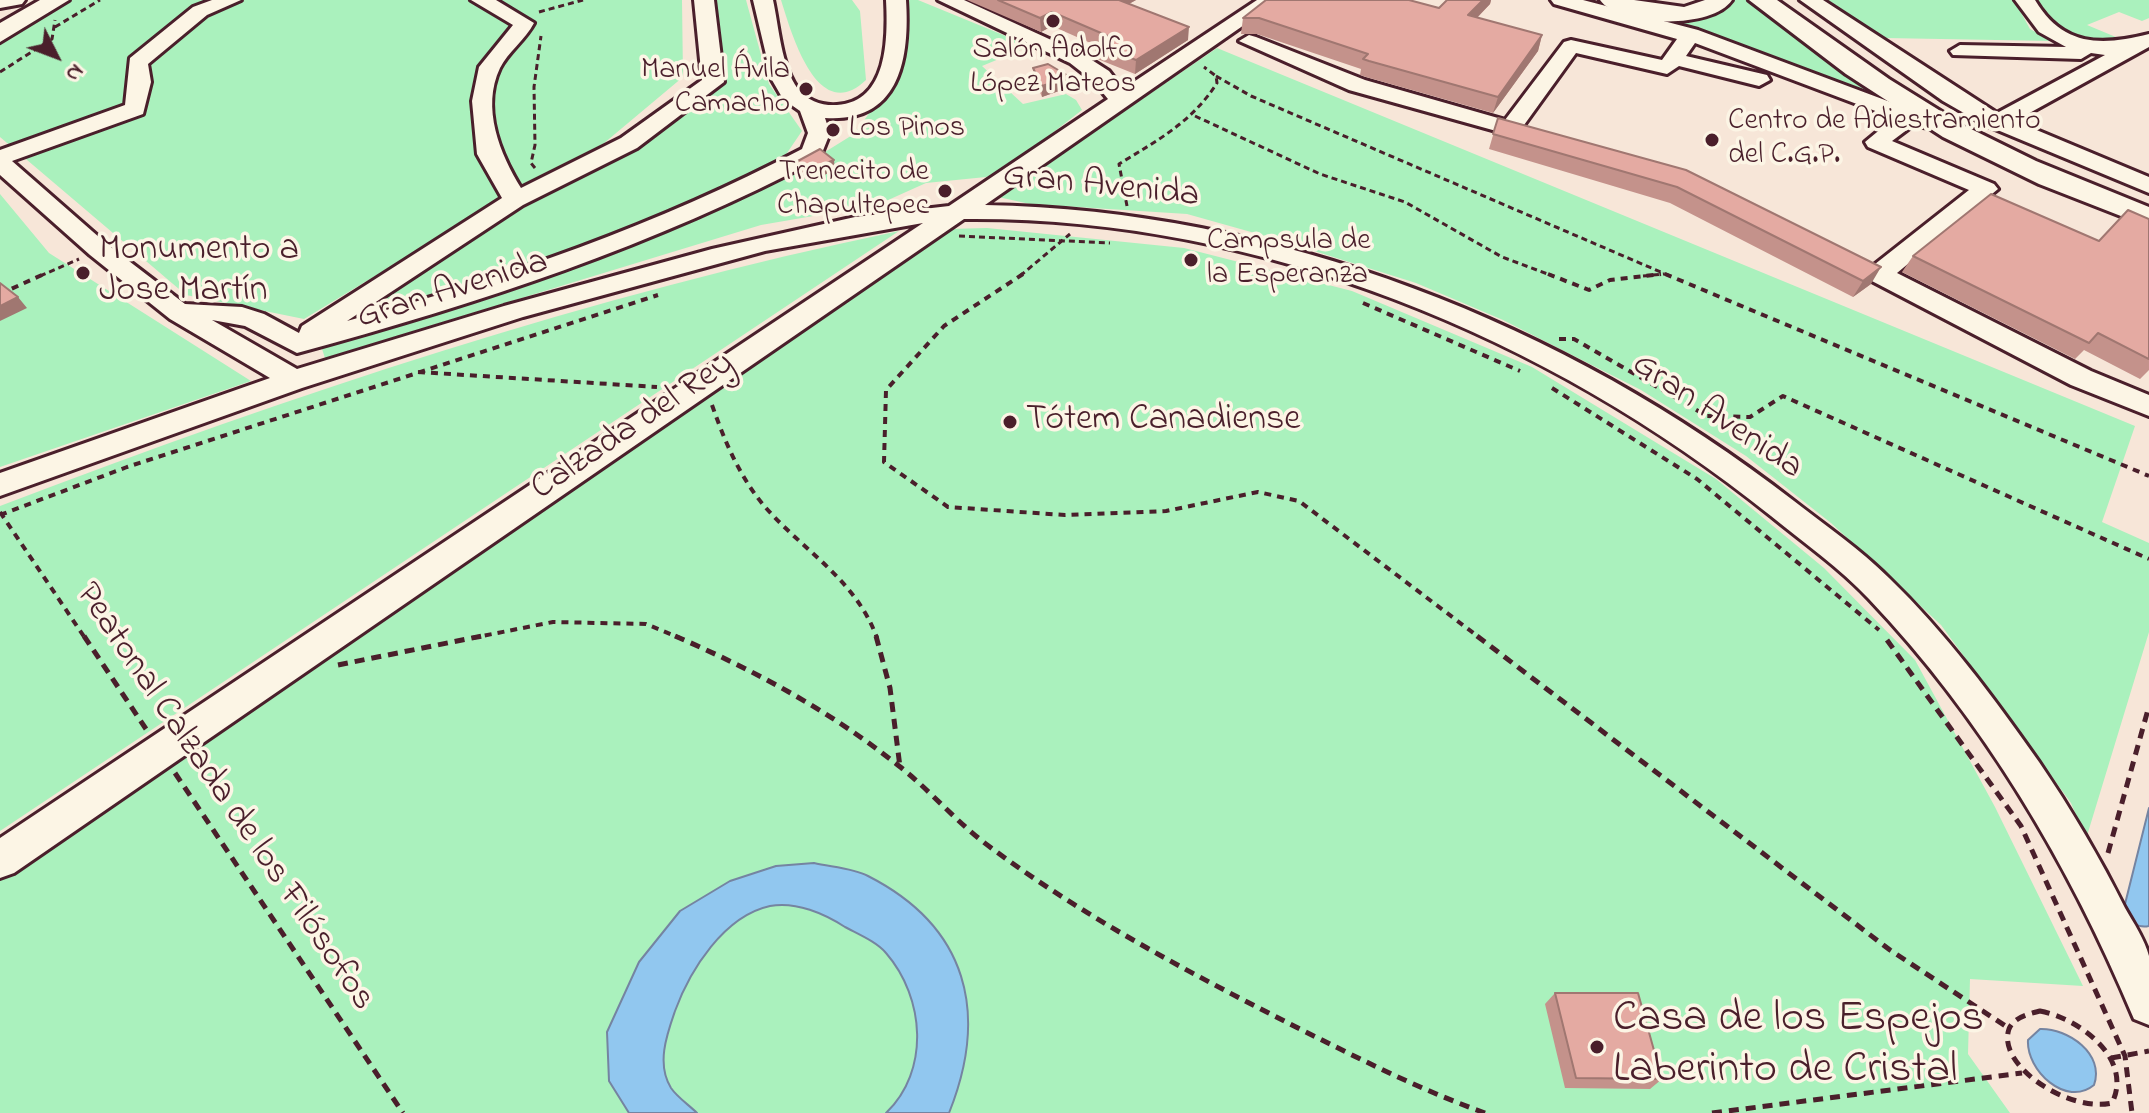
<!DOCTYPE html>
<meta charset="utf-8">
<style>
body{margin:0}
#map{position:relative;width:2149px;height:1113px;overflow:hidden;background:#f7e6d8;font-family:"Indie Flower",sans-serif}
canvas{display:block}
.north{position:absolute;left:16px;top:16px;width:80px;height:80px;-webkit-text-stroke:6px #fcf5e5;paint-order:stroke;rotate:132deg;font-size:22px;font-weight:700;line-height:32px;text-align:center;color:#4a1f2b}
.north::after{content:'';display:block;margin:auto;width:28px;height:36px;background:#4a1f2b;clip-path:polygon(50% 0,100% 100%,50% 72%,0 100%)}
</style>
<div id="map">
<canvas width="2149" height="1113"></canvas>
<div class="north">N</div>
</div>
<script>
const c = document.querySelector('canvas').getContext('2d');
c.lineJoin = 'round';
function paint(path, color) { c.fillStyle = color; c.fill(path, 'evenodd'); }
function strokePath(path, color, width, dash) { c.strokeStyle = color; c.lineWidth = width; c.lineCap = dash ? 'butt' : 'round'; c.setLineDash(dash || []); c.stroke(path); }
function drawText(font, color, halo, rows, align = 'center') {
  c.font = font + ' "Indie Flower",sans-serif'; c.lineWidth = 7; c.setLineDash([]); c.textBaseline = 'middle'; c.strokeStyle = halo; c.fillStyle = color; for (const [text, x, y, turn = 0] of rows) {
    c.save(); c.translate(x, y); c.rotate((+turn || 0) * Math.PI / 180); c.textAlign = isNaN(turn) ? turn : align; if (halo) c.strokeText(text, 0, 0); c.fillText(text, 0, 0); c.restore();
  }
}
paint(new Path2D(`
 M71 0H682L683 77 603 144 469 219 304 319 186 295 0 137V42Z
 M707 0H746L769 84 802 131 787 153 773 164 592 245 341 329 356 311 716 84Z
 M781 0H852L860 11 866 80C818 126 792 35 781 0Z
 M903 0H918L1030 46 982 66 1023 104 1066 94 1076 100 1082 110 1005 170 986 177 926 183 877 205 761 225 325 358 320 343 750 189 825 152 854 134 897 75 907 38Z
 M1734 0H1746L1887 103 1746 47 1652 17C1678 20 1719 26 1734 0Z
 M1828 0H2014L2030 29 2052 41 1885 38Z
 M2037 0H2149V18L2142 21 2119 12 2087 25 2123 40C2087 45 2054 33 2037 0Z
 M1217 48 2135 426 2102 522 2149 543V632L2086 839 2071 803 1941 625 1831 523 1746 456 1641 390 1503 320 1416 283 1276 239 1187 214 1030 204 998 197Z
 M0 194 49 253 251 381 0 467Z
 M987 228 1184 248 1352 291 1532 367 1716 479 1824 568 1915 660 1995 807 2083 986 1970 979 1968 1054 2010 1113H0V876L947 229Z
 M899 231 0 831V506C293 394 591 295 899 231Z`), '#aaf1bd');
const water = new Path2D(`
 M2149 808V926C2137 929 2129 921 2123 912Z
 M814 863C831 867 853 868 868 876 968 927 989 1013 949 1113H886C930 1071 925 998 886 953 877 942 858 934 845 927 825 914 796 901 770 906 724 916 690 970 675 1011 667 1034 656 1064 671 1088 677 1097 689 1105 697 1113H629L609 1081 607 1032 639 962 680 911 730 881 776 866Z
 M2040 1029C2068 1028 2105 1054 2094 1085 2066 1108 2026 1070 2028 1040Z`);
paint(water, '#91c7ef');
strokePath(water, '#7584a1', 2);
const minor = new Path2D(`
 M0 0H25L22 4 0 8Z
 M212 0H241L207 15 148 64 151 82 143 114 12 161 108 245 185 304 242 307 264 314 299 333 302 326 502 198 477 154 472 101 479 67 513 25 471 0H496L534 23C525 40 508 52 500 68 481 108 500 154 521 188L621 138 702 80 694 0H714L724 82 637 148 523 205 347 321C505 278 657 225 802 149L808 133 800 111 783 99 772 80 753 0H773C779 27 781 66 798 89 808 101 822 106 837 105 888 102 888 38 886 0H906C910 60 899 123 825 118L830 133 820 158C654 246 478 304 297 353L245 326 212 320 297 369 504 306 712 249 855 217 949 206 1108 99 1093 81 1070 63 938 0H964L1084 55 1109 71 1123 89 1257 0H1280L985 205C1277 210 1565 323 1794 501 1826 526 1860 549 1889 578 1946 633 1994 698 2039 762 2071 809 2100 858 2125 908 2133 922 2145 940 2149 956 2149 977 2149 1004 2149 1025L2134 1019C2070 866 1984 720 1869 599 1840 568 1804 543 1771 516 1546 335 1256 216 964 219L14 873 0 878V838L923 223 765 251 523 317 302 388 0 496V473L270 378 170 319 90 255 0 175V150L125 105 130 58 193 7Z
 M1551 0H1583L1698 30 1933 118 1936 123 1933 128 1912 126 1892 141 1994 184 1998 189 1897 273 2091 371 2149 395V416L2071 385 1870 280 1866 274 1870 268 1969 190 1868 147 1865 142 1894 118 1695 43 1686 56 1767 75 1770 80 1759 86 1679 66 1667 74 1576 53 1519 132 1507 134 1349 90 1239 41 1249 35 1256 37 1365 80 1505 120 1564 42 1571 40 1662 60 1677 39 1554 4Z
 M1800 0H1823L1997 113 2105 55 2091 53 2081 59 1953 55 1950 51 1960 45 2066 47 2039 32 2015 0H2035C2063 47 2102 46 2149 34V47L2015 121 2149 177V193L1983 124 1943 101Z`);
const major = new Path2D(`
 M40 0H69L0 42V23Z
 M1600 0H1634L1684 7 1705 0H1732C1712 30 1619 27 1600 0Z
 M1749 0H1777L1889 79 1963 125 2036 161 2149 207V227L2039 184 1943 137 1846 74Z`);
strokePath(minor, '#4a1f2b', 6);
strokePath(major, '#4a1f2b', 6);
strokePath(new Path2D(`
 M539 12 583 0
 M55 27 100 0
 M0 72 52 39 55 20
 M1216 76 1251 96 1670 276
 M1195 116 1320 174 1405 202 1502 257 1553 276
 M535 168 531 163 535 145 534 87 541 36
 M1127 206 1119 164C1158 140 1192 122 1217 83L1216 76 1204 67
 M959 236 1110 243
 M40 276 79 259
 M1020 276 1070 234
 M1643 276 1664 274`), '#4a1f2b', 3, [6, 4]);
strokePath(new Path2D(`
 M1023 274 944 326 886 390 884 462 948 507 1065 515 1166 511 1258 492 1299 501 1480 638
 M1548 274 1589 290 1610 280 1661 274
 M1665 274 2149 476
 M0 294 44 274
 M1363 303 1520 371
 M1559 339H1574L1707 416 1750 417 1783 396 2149 559
 M418 372 657 387
 M1552 388 1697 479 1879 630
 M712 405C725 442 740 478 766 508 805 552 856 580 877 638
 M0 512 85 638
 M0 515 127 467 658 295
 M472 638 553 622 646 624 680 638`), '#4a1f2b', 4, [7, 6]);
strokePath(new Path2D(`
 M84 636 146 729
 M675 636C756 671 830 711 899 766 931 791 957 823 990 847 1084 917 1188 972 1292 1025 1356 1057 1418 1089 1485 1113
 M876 636 890 688 900 767
 M1477 636 1890 950 2010 1029
 M1887 640 2021 826 2125 1056 2132 1113
 M338 665 482 636
 M175 773 403 1113
 M2108 853 2149 706
 M2040 1011C2078 1018 2134 1058 2112 1103 2070 1113 1996 1066 2009 1029 2014 1017 2029 1014 2040 1011Z
 M2111 1058 2149 1051
 M1712 1113 2022 1073`), '#4a1f2b', 5, [10, 7]);
paint(minor, '#fcf5e5');
paint(major, '#fcf5e5');
paint(new Path2D(`
 M967 0H1136L1129 4 1188 40 1135 74 1095 58V45L1052 26 1041 32Z
 M1447 0H1491L1490 4 1477 18 1542 35 1538 51 1493 113 1366 77 1360 75 1361 69 1257 34H1241L1243 18 1439 8Z
 M1033 68 1070 87 1042 97 1034 78Z
 M1498 118 1686 170 1871 284 1853 297 1670 203 1489 149Z
 M796 162 835 170 809 182 798 173Z
 M2149 219V370L2140 379 2084 350 2075 359 1902 272 1913 256 2099 241Z
 M1555 993 1662 1079 1650 1089 1565 1088 1545 1004Z`), '#c4928b');
paint(new Path2D(`
 M1114 0H1136L1114 12Z
 M1483 0H1491L1490 4 1464 31 1468 15Z
 M1052 12V26L1041 32 1040 18Z
 M1189 27 1188 40 1135 74 1136 60Z
 M1542 35 1538 51 1493 113 1498 97Z
 M1070 77V87L1042 97V86Z
 M834 160 835 170 809 182 807 171Z
 M1881 267 1871 284 1853 297 1863 281Z
 M18 297 27 308 0 321V306Z`), '#a07771');
const building = new Path2D(`
 M998 0H1119L1189 27 1136 60 1095 44 1108 36 1052 12 1040 18Z
 M1266 0H1409L1439 8 1447 0H1483L1468 15 1542 35 1498 97 1369 61 1363 59 1368 54 1259 18H1243Z
 M1048 64 1070 77 1042 86 1033 68Z
 M1498 118 1686 170 1881 267 1863 281 1677 187 1493 134Z
 M820 149 834 160 807 171 796 162Z
 M1991 194 2099 241 2128 210 2149 219V359L2098 333 2089 343 1913 256Z
 M0 283 18 297 0 306Z
 M1555 993H1638L1662 1079 1576 1078Z`);
paint(building, '#e4aaa2');
strokePath(building, '#a07771', 2);
for (const [x, y, r, color] of [
 [1053,21,8,"#4a1f2b"],
 [806,89,8,"#4a1f2b"],
 [833,130,8,"#4a1f2b"],
 [1712,140,8,"#4a1f2b"],
 [945,191,8,"#4a1f2b"],
 [1191,260,8,"#4a1f2b"],
 [83,273,8,"#4a1f2b"],
 [1010,422,8,"#4a1f2b"],
 [1597,1047,8,"#4a1f2b"]
]) { const dot = new Path2D(); dot.arc(x, y, r, 0, 2 * Math.PI); c.fillStyle = color; c.fill(dot); strokePath(dot, '#fcf5e5', 3); }
drawText('30px', '#4a1f2b', '#fcf5e5', [
 ["Salón Adolfo",1053,52,"center"],
 ["López Mateos",1053,86,"center"],
 ["Manuel Ávila",790,72,"right"],
 ["Camacho",790,106,"right"],
 ["Centro de Adiestramiento",1728,123],
 ["del C.G.P.",1728,157],
 ["Los Pinos",849,130],
 ["Trenecito de",929,174,"right"],
 ["Chapultepec",929,208,"right"],
 ["Campsula de",1207,243],
 ["la Esperanza",1207,277]
], 'left');
drawText('36px', '#4a1f2b', '#fcf5e5', [
 ["Gran Avenida",1101,188,6],
 ["Gran Avenida",453,292,-17],
 ["Gran Avenida",1716,418,34],
 ["Calzada del Rey",634,428,-34],
 ["Peatonal Calzada de los Filósofos",223,798,56]
]);
drawText('36px', '#4a1f2b', '#fcf5e5', [
 ["Monumento a",99,252],
 ["Jose Martín",99,293],
 ["Tótem Canadiense",1026,422]
], 'left');
drawText('44px', '#4a1f2b', '#fcf5e5', [
 ["Casa de los Espejos",1613,1022],
 ["Laberinto de Cristal",1613,1073]
], 'left');
</script>
